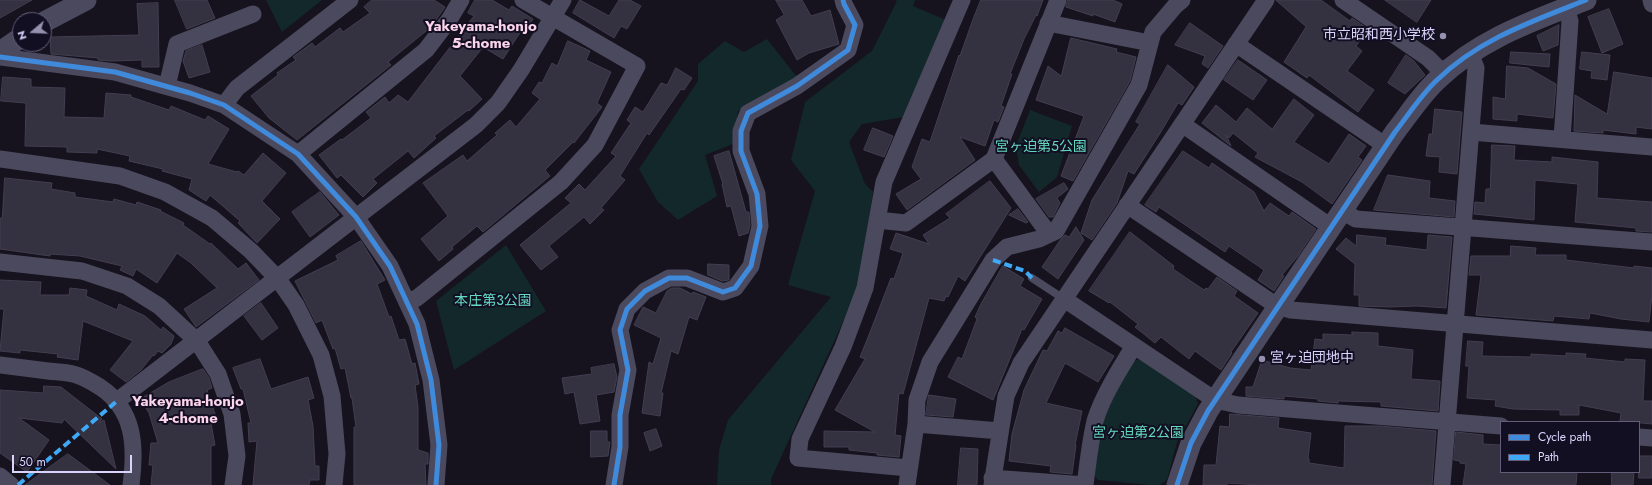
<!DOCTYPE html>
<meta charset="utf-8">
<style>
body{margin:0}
#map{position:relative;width:1652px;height:485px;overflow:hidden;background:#16131e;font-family:Jost,sans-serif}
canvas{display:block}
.legend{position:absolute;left:1500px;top:421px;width:140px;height:52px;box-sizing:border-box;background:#130f22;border:1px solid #635d79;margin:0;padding:5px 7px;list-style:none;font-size:12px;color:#dad3fc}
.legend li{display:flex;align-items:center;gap:8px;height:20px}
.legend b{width:20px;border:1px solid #635d79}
.north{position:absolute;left:12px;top:12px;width:40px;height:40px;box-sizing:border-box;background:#130f22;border:1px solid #635d79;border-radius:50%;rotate:251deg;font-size:11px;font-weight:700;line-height:16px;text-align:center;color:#dad3fc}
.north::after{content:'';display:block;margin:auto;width:14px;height:18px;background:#9590ae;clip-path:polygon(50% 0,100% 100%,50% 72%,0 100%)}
.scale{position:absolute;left:12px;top:455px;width:120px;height:18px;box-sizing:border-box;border:2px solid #dad3fc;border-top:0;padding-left:5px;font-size:12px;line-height:14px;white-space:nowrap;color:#dad3fc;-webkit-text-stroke:3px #130f22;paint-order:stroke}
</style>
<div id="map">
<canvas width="1652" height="485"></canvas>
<ul class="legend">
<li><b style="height:5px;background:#408adc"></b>Cycle path</li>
<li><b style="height:5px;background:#3fa9f5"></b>Path</li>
</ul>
<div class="north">N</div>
<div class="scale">50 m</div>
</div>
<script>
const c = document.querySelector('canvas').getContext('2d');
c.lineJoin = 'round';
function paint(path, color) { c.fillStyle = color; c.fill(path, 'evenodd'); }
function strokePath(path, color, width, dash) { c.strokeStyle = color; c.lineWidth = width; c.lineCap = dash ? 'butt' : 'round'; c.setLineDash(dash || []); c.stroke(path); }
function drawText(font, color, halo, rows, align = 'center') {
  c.font = font + ' Jost,"Noto Sans JP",sans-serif'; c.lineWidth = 4; c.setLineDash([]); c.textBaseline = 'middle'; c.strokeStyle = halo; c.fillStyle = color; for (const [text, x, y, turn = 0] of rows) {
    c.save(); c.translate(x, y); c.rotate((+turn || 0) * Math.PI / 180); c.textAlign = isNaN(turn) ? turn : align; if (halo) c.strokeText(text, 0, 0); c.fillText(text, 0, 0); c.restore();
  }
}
paint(new Path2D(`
 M266 0H322L282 32Z
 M895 0H915L913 6 946 20 904 117 862 124 849 142 865 184 873 192 858 289 771 479V485H717L719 450 728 420 831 297 788 285 815 191 791 160 805 102 872 51 897 1Z
 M767 39 797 77 738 111 733 144 705 155 717 196 678 220 658 202 639 169 698 81V64L725 41 744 52Z
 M1030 110 1072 126 1057 177 1039 192 1019 165 1016 146Z
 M506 245 546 311 454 370 436 301Z
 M1140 359 1195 394 1198 404 1177 442 1167 480 1159 485H1150L1098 480 1094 475 1101 423 1132 361Z`), '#13282a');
const building = new Path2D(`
 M0 0H32L0 18Z
 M175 0H207L215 18 187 29Z
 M372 0H434L445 7 431 27 388 62 391 65 297 140 269 118 251 96 278 75 277 73 296 60 293 57 312 43 315 47 340 28 343 32 370 13 364 7Z
 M475 0H492L509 10 512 6 533 19 524 33 521 31 503 59 483 47 460 76 482 99 469 111 468 110 434 136 436 138 414 158 408 151 373 179 377 183 363 197 341 175 337 178 319 155 341 139 342 140 371 118 366 112 385 97 389 103 398 95 408 102 474 16 468 13Z
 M580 0 609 16 619 0H630L641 6 627 29 621 26 614 38 573 13Z
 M776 0H802L811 16 830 10 839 44 809 53 797 60 776 20 784 15Z
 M981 0H1043L1037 16 1036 15 1024 39 1010 74H1012L1001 106 1004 107 998 122 994 120 985 146 960 137 975 160 907 210 896 194 921 179 912 167 922 139 930 142 959 55 960 56 972 22Z
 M1068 0H1113L1122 4 1115 22 1093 14V16L1066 7Z
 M1276 0H1321L1350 21 1352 18 1368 29 1356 46 1362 51 1347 71 1374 90 1358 112 1309 75 1307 78 1284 62 1306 27Z
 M1385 0H1431L1417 22Z
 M158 3 159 67H142V60L112 61 98 60V58L51 54 50 37 139 35 137 4Z
 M1609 9 1623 44 1602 53 1588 17Z
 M1190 23 1223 46 1208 68 1202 64 1205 56 1175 45Z
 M1559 25 1558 45 1543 51 1537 36Z
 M1071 38 1117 49 1116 52 1136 57 1130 81 1073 181 1061 176 1084 116 1036 100 1048 66 1061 76Z
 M568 41 590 51 586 60 611 72 597 103 602 107 574 143 573 142 545 170 550 176 483 232 477 226 452 247 453 249 439 261 421 239 448 216 423 183 463 155 467 161 497 135 495 133 510 120 516 127 540 99 532 93 539 82 542 83 552 63 557 66Z
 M202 45 210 72 189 78 183 61 186 51Z
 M1511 52 1550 54 1549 67 1510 63Z
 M1582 52 1610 55 1607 80 1591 78 1592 71 1580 69Z
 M1406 55 1414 61 1425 75 1405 94 1388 83Z
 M1238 60 1267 80 1253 100 1224 80Z
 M1168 65 1194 87 1182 105 1178 103 1159 135 1134 174 1128 171 1117 203 1092 240 1081 233 1092 200 1140 124 1136 122Z
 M1507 66 1528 68 1556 84 1553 118 1517 114V121L1493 119V97L1505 99Z
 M676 68 692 78 684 90 681 89 649 135 647 133 620 176 625 180 601 208 604 210 590 224 584 217 549 246 558 257 541 270 520 245 571 203 565 198 579 184 585 190 616 156 611 153 631 123 627 120 635 107 643 112 661 83 667 85Z
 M1614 72 1652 78V129L1636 127V134L1603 130V133L1574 131 1575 95 1607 114Z
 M3 77 31 79V87L65 88 64 117 104 118 106 93 131 95V97L169 110 171 106 205 120 208 116 229 129 208 164 237 172 238 171 244 175 263 153 286 173 262 201 280 219 257 243 238 223 240 221 210 195 206 201 189 190 192 179 162 171 163 169 129 161 130 156 97 149V153L67 152V147L25 146 26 103 1 101Z
 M1294 99 1314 115 1294 142 1329 164 1349 134 1366 146 1358 157 1362 160 1332 204 1302 182 1255 157 1258 153 1233 133 1229 138 1226 135 1231 146 1202 123 1216 105 1236 122 1247 108 1272 129Z
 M1435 109 1462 112 1457 174 1439 172 1440 157 1426 156 1429 134H1432Z
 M873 128 893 136 884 157 864 150Z
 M1492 145 1515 146 1514 160 1552 162V157L1598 162 1597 198 1652 202V232L1636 231V228L1575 222 1578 184 1535 180 1534 220 1474 214 1475 202 1485 203 1486 189H1490Z
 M729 151 746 212H749L750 225 748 233 739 236 731 206 727 207 722 184H723L714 156Z
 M1183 151 1209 168 1212 163 1254 192 1264 211 1270 203 1289 216 1292 212 1316 229 1298 256 1282 275 1284 276 1274 291 1258 280 1264 270 1229 246 1225 252 1159 207 1156 212 1145 205Z
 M1388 175 1430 181 1429 198 1455 201 1454 217 1374 210Z
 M5 178 52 183 51 189 75 193V197L113 202 114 199 136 205 137 202 161 210 160 211 184 223 183 225 210 244 211 243 238 269 246 263 259 280 196 327 184 309 217 288 191 263 177 253 157 283 136 269 133 276 120 270 122 266 80 256 50 254V256L0 249V218H2Z
 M990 181 1011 208 965 281 958 276 948 297 946 296 944 301 929 298 903 394 899 393 895 435 901 436 899 457 877 455V453L849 450V447H824V431L875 432 835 410 865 359 860 357 867 340 891 278 894 279 903 253 890 249 896 233 929 244 923 235 950 218 946 214Z
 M1064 183 1068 189 1057 198 1060 203 1053 217H1049L1036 199Z
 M320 192 339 215 310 237 292 212Z
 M1018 209 1028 222 1026 223 1009 215Z
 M1076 227 1084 240 1058 279 1042 267 1061 239 1065 235 1069 237Z
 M1130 232 1174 266 1173 269 1204 290 1206 288 1208 289 1217 277 1237 291 1234 296 1258 313 1231 352 1232 353 1221 370 1195 351 1189 359 1161 337 1155 343 1135 327 1138 324 1110 302 1109 303 1089 291Z
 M1357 235 1386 238 1385 245 1427 250 1428 235 1452 237 1446 308 1417 306 1390 307 1359 306V295H1354L1355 264 1336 249 1346 238 1356 246Z
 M361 241 385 280 377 284 389 317 391 316 399 340 405 339 412 364 415 363 419 384 415 385 418 407V450L428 453V464H425L426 485H354V427H356L352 398H351L345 368 341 369 335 348 333 349 322 320 316 323 295 281 338 260 336 256Z
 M1511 246 1536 248 1535 255H1566V260L1634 268V266L1652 268V295L1649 322 1621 319 1590 313 1589 319 1554 316 1553 321 1476 315 1481 275H1469L1471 256H1510Z
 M708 264 729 265V280L722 281 708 275Z
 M1003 266 1024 279 1020 286 1042 299 1024 330 1022 329 993 400 948 377 958 357 962 359 977 319 975 317 981 304Z
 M0 280 41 282 40 295H69L70 288 87 290 86 296 117 310 119 304 145 316 161 330 163 327 174 336 171 344 162 353 158 351 154 356 153 355 141 370 126 382 110 370 133 341 83 321 78 360 57 357 58 354 20 350V353L0 351 4 309H0Z
 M672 288H680L692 294 693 292 706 297 697 320 689 317 678 354 671 351 661 393H663L660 416 642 413 649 362 653 364 661 338 634 325 643 307 656 313 667 291Z
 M261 303 278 328 262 340 244 316Z
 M1065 328 1114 356 1098 382 1065 363 1046 403 1082 411 1075 445H1076L1072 474 1050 472 1051 466 1009 461 1012 434 1024 390 1043 350 1047 351 1058 331 1062 333Z
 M1352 332 1378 333V346L1413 350 1411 379 1440 381 1438 411 1381 406V402L1338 401V403L1318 401V399L1284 396V399L1246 396V387H1253L1262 360 1290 368 1311 370 1315 339 1323 340V334L1352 335Z
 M1468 341 1483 342 1482 356 1531 357V354L1566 356V353L1586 354 1585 358 1625 362V359L1645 360 1643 401H1652V424L1620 421 1621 413 1579 405V415H1560V410L1513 409 1495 406 1496 400 1467 398 1469 366H1466Z
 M260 359 271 389 308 377 314 398 308 400 313 426 315 466H319V480H310L309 485H253L257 441 249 442 248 423H251L243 389H241L233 368Z
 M614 364 617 377 614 392 596 395 600 421 580 424 574 392 565 394 562 378 592 374 591 368Z
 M203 369 209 378 212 388 207 390 216 417 210 418 215 445 211 446V485H151L153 465H149L151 443H158L149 413 140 399 169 382Z
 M44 386 61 387 102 419 98 423 104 420 116 469 64 419 62 423 19 418 49 440 27 472 0 453V390L43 393Z
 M929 395 956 399 953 417 926 415Z
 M1230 414 1279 418 1278 428 1311 433 1308 458 1309 459V463L1344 468 1345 426H1380L1436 431 1432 485H1259L1227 483V485H1203L1204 465H1216L1220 426 1229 427Z
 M656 429 662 446 650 451 644 433Z
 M591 431H607V442H610L608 456 591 457Z
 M1456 432 1483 435V444L1501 445V472H1577L1576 485H1463L1466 464 1460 463V461L1454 460Z
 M961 448 978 449 977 485H958Z
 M68 454 110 485H25L41 473Z
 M1639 456H1652V478H1639Z
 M1612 472H1634L1633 485H1612Z`);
paint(building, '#343140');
strokePath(building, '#433e51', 1);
strokePath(new Path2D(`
 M1032 278 1064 299`), '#4b495e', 8);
strokePath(new Path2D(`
 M1343 0 1428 58 1444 74
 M1651 0 1652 4
 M1048 23 1150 43
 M1236 44 1386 146
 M0 57 115 72 190 93 224 105 298 154 356 217 390 266 417 324 431 380 439 445 436 485
 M167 86 177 44 253 14
 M224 105 237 88 350 0
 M1182 124 1331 227
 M1471 132 1652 147
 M1562 139 1570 21 1566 8
 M298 154 426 50 449 20 461 0
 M0 159 120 176 165 192 212 218 251 251 278 279 296 305 321 355 332 396 337 454 334 485
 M994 159 1049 234
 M1127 205 1277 306 1291 310 1652 340
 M1342 211 1356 219 1652 242
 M877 220 906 223 994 159 1058 0
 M0 262 82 271 127 286 159 306 197 341 218 374 232 414 237 456 233 485
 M1064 299 1215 400 1238 405 1501 426
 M407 302 417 298 561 182 595 145 637 66 523 0
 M0 365C16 367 32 369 48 371 56 372 65 372 73 374 82 376 92 382 100 387 135 410 136 447 131 485
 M117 401 476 125 498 103 521 70 563 0
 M916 424 1000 431
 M1639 437 1652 438
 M909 468 798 458 800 439 843 347 865 288 884 182 962 0
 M0 476 11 485
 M992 478 1085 485
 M614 485 620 447V415L628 370 620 330 627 309 645 291 669 278H687L723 292 735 288 751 266 760 226 757 194 741 151V131L748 113 797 86 848 50 855 25 844 4 843 0
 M907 485 916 424 917 400 930 362 993 260 1007 247 1039 239 1056 231 1139 85 1153 32 1175 6 1182 0
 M992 485 1006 396 1021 363 1266 0
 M1085 485C1088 463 1090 442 1095 421 1102 397 1121 367 1134 346
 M1442 485 1476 68 1470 53`), '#4b495e', 17);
strokePath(new Path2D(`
 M44 22 86 0
 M0 52 20 38
 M1177 485 1191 443 1208 411 1395 132C1409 114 1421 95 1437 80 1479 39 1533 21 1586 0`), '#4b495e', 21);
strokePath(new Path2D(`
 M993 260 1025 271 1032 278
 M18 485 117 401`), '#3fa9f5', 4, [8, 4]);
strokePath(new Path2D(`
 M0 57 115 72 190 93 224 105 298 154 356 217 390 266 417 324 431 380 439 445 436 485
 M614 485 620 447V415L628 370 620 330 627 309 645 291 669 278H687L723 292 735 288 751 266 760 226 757 194 741 151V131L748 113 797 86 848 50 855 25 844 4 843 0
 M1177 485 1191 443 1208 411 1395 132C1409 114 1421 95 1437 80 1479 39 1533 21 1586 0`), '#408adc', 5);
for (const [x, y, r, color] of [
 [1443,36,4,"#9590ae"],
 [1262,359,4,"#9590ae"]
]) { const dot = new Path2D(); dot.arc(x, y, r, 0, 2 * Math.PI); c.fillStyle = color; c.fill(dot); strokePath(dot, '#130f22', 1.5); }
drawText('14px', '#dad3fc', '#130f22', [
 ["市立昭和西小学校",1435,36],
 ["宮ヶ迫団地中",1270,359,"left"]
], 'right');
drawText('14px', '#63d8c1', '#130f22', [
 ["宮ヶ迫第5公園",1041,148],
 ["本庄第3公園",493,302],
 ["宮ヶ迫第2公園",1138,434]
]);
drawText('bold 15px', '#fcd5ec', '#130f22', [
 ["Yakeyama-honjo",481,27],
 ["5-chome",481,44],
 ["Yakeyama-honjo",188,402],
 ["4-chome",188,419]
]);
</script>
